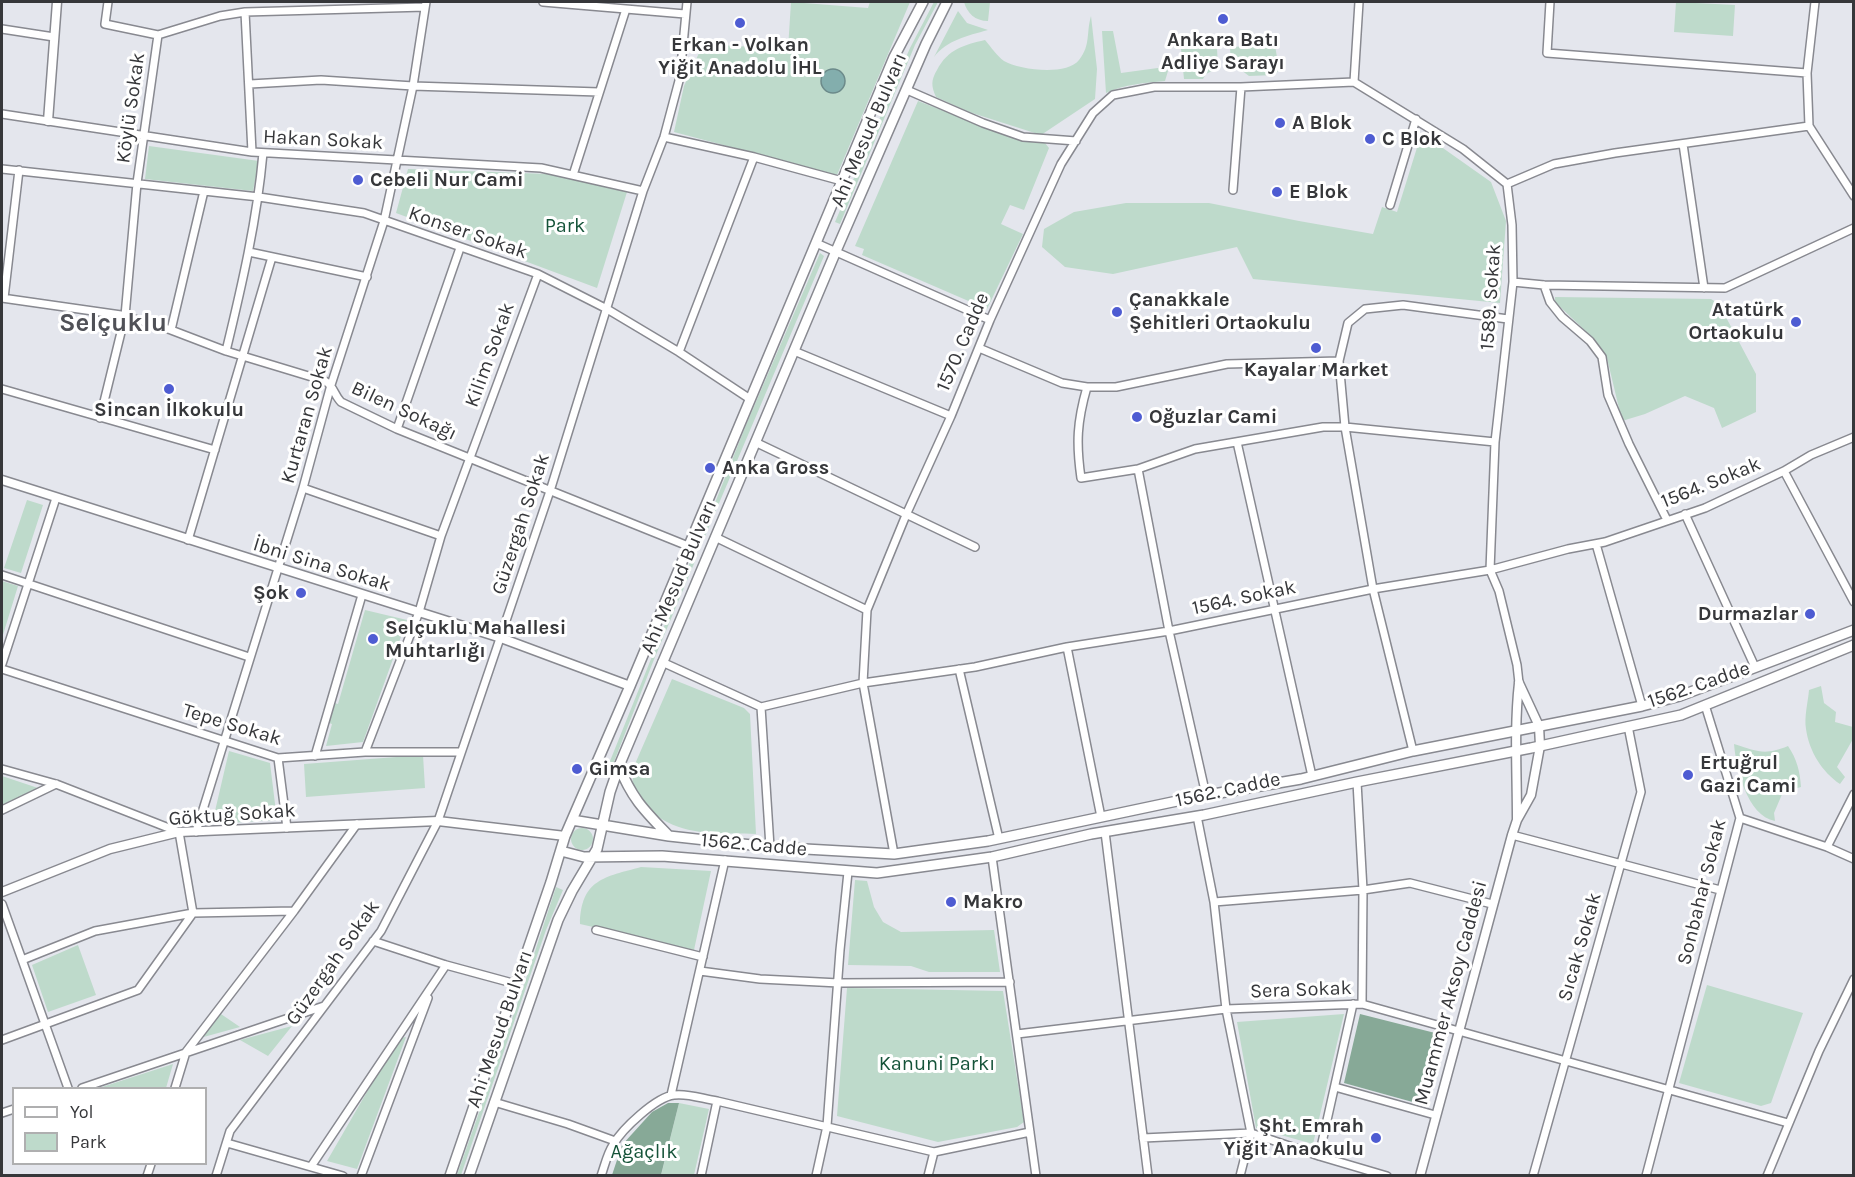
<!DOCTYPE html>
<meta charset="utf-8">
<style>
body{margin:0}
#map{position:relative;width:1855px;height:1177px;overflow:hidden;background:#e4e6ed;font-family:Karla,sans-serif}
canvas{display:block}
.frame{position:absolute;inset:0;border:3px solid #36373a;pointer-events:none}
.legend{position:absolute;left:12px;top:1087px;width:195px;height:78px;box-sizing:border-box;background:#fff;border:2px solid #afafb0;margin:0;padding:8px 10px;list-style:none;font-size:18px;color:#36373a}
.legend li{display:flex;align-items:center;gap:12px;height:30px}
.legend b{width:30px;border:2px solid #afafb0}
</style>
<div id="map">
<canvas width="1855" height="1177"></canvas>
<div class="frame"></div>
<ul class="legend">
<li><b style="height:8px;background:#fff"></b>Yol</li>
<li><b style="height:16px;background:#bedacb"></b>Park</li>
</ul>
</div>
<script>
const c = document.querySelector('canvas').getContext('2d');
c.lineJoin = 'round';
function paint(path, color) { c.fillStyle = color; c.fill(path, 'evenodd'); }
function strokePath(path, color, width, dash) { c.strokeStyle = color; c.lineWidth = width; c.lineCap = dash ? 'butt' : 'round'; c.setLineDash(dash || []); c.stroke(path); }
function drawText(font, color, halo, rows, align = 'center') {
  c.font = font + ' Karla,sans-serif'; c.lineWidth = 6; c.setLineDash([]); c.textBaseline = 'middle'; c.strokeStyle = halo; c.fillStyle = color; for (const [text, x, y, turn = 0] of rows) {
    c.save(); c.translate(x, y); c.rotate((+turn || 0) * Math.PI / 180); c.textAlign = isNaN(turn) ? turn : align; if (halo) c.strokeText(text, 0, 0); c.fillText(text, 0, 0); c.restore();
  }
}
paint(new Path2D(`
 M791 2 868 8 870 2H910L837 175 674 132 684 86 703 44 788 49Z
 M934 2H938L915 45 840 224 835 222 910 48Z
 M964 2H990L988 21C975 21 967 13 964 2Z
 M1676 2 1735 5 1733 36 1674 32Z
 M958 11 967 23 988 30C967 36 947 40 934 57Z
 M1091 16 1097 69 1095 99 1041 135 969 112 936 97C931 86 931 80 937 70 948 49 964 45 985 40 991 47 997 56 1004 61 1019 70 1067 76 1079 60 1091 45 1086 33 1091 16Z
 M1102 31H1113L1121 73 1165 67 1168 71 1165 81C1144 83 1126 84 1106 93Z
 M1275 45 1279 70 1275 75 1249 76 1241 70 1231 67 1230 47Z
 M1217 48 1218 68 1206 74 1203 79H1184L1181 49Z
 M918 101 1017 139 1045 143 1049 148 1024 210 1010 205 1001 224 1023 234 987 309 862 255 864 249 855 246Z
 M1420 138 1440 146 1491 182 1506 221 1500 303 1253 279 1237 247 1113 274 1065 267 1042 247 1044 229 1074 212 1126 203H1209L1299 221 1373 234 1382 207 1397 212Z
 M149 146 259 161 253 191 145 179Z
 M408 169 548 174 627 192 597 288 396 213Z
 M820 253 824 256 700 548H697L746 425Z
 M1555 297 1711 299 1719 304 1756 374V412L1722 428 1714 408 1685 396 1645 414 1622 421 1607 358 1594 339 1555 302Z
 M27 500 43 505 21 573 4 568Z
 M694 552 698 554 653 662 610 772 606 771Z
 M2 581 18 586 2 638Z
 M365 610 407 620 363 742 326 746 332 724 329 723 334 703 338 704Z
 M672 679 744 708 750 714 756 834C727 833 694 836 667 822 652 815 641 798 632 784L635 764Z
 M1821 686 1824 703 1836 712 1835 722 1853 727V739L1837 767 1845 777 1840 784C1822 772 1809 751 1806 729 1804 717 1808 702 1809 690Z
 M1734 744C1757 751 1764 756 1788 746 1797 759 1800 772 1801 787L1783 792 1774 813 1775 821C1747 816 1736 768 1734 744Z
 M229 751 270 763 277 820 212 824Z
 M423 755 425 788 306 797 304 764Z
 M2 776 38 788 2 805Z
 M571 839a11 11 0 1 1 22 0a11 11 0 1 1-22 0Z
 M641 867 711 871 694 950 580 924C581 879 605 877 641 867Z
 M855 880 867 881 874 907 883 922 901 932 994 930 1000 972H929L911 966 848 965Z
 M556 887 563 890 546 930 461 1175H457L525 982Z
 M78 945 96 995 48 1012 32 965Z
 M1707 985 1803 1013 1771 1103 1761 1106 1679 1083Z
 M847 988 1003 991 1024 1122 1017 1127 938 1142 837 1116Z
 M218 1012 240 1027 200 1038Z
 M1344 1014 1313 1144 1256 1128 1237 1022Z
 M292 1026 268 1056 240 1040Z
 M406 1037 357 1169 327 1161 379 1071 401 1038Z
 M173 1064 166 1088H99Z
 M679 1103 709 1109 694 1175 661 1176Z`), '#bedacb');
paint(new Path2D(`
 M1360 1014 1443 1035 1427 1106 1344 1083Z
 M668 1103H679L661 1175H612L622 1145 652 1112Z`), '#87a997');
const water = new Path2D(`
 M821 81a12 12 0 1 1 24 0a12 12 0 1 1-24 0Z`);
paint(water, '#83aead');
strokePath(water, '#6c8a8a', 1.5);
const minor = new Path2D(`
 M108 2 105 24 158 35
 M543 2 685 14
 M1550 2 1547 53 1807 73
 M1815 2 1807 73 1809 126 1854 196
 M245 12 252 152
 M2 29 54 37
 M1354 82 1463 149 1507 184 1512 225 1513 282 1495 442 1490 570 1499 591 1517 665 1519 683
 M1354 82 1359 2
 M250 84 321 80 413 86 599 92
 M907 90 983 123 1023 137 1076 141
 M2 114 252 152 541 168 643 191
 M664 137 754 157 842 181
 M1683 144 1704 288
 M2 169 259 197 364 213 538 274 607 309 679 352 750 399
 M573 175 626 9
 M1507 184 1554 164 1615 153 1809 126
 M1233 190 1241 87
 M1390 205 1416 119
 M816 243 990 320
 M249 252 367 277
 M1513 282 1544 285 1725 288 1854 228
 M1544 285 1550 302 1562 317 1590 341 1602 357 1608 395 1629 444 1667 520
 M2 298 121 315 171 330 226 351 325 381C334 386 334 395 341 402L397 429 688 546
 M4 298 19 170
 M171 330 204 191
 M979 348 1062 383 1087 387H1116L1227 364 1339 361
 M226 351C242 285 257 220 263 153
 M794 351 951 416
 M679 352 754 157
 M1087 387C1077 422 1076 443 1081 478L1138 469 1195 449 1323 427H1345L1495 442
 M2 389 215 450
 M100 418 125 316 137 183 158 35 220 16 245 12 425 7
 M397 429 460 248
 M755 442 975 547
 M1237 442 1312 776
 M1138 469 1169 631 1206 795
 M1784 471 1854 602
 M303 488 441 536
 M1685 514 1755 667
 M715 537 867 610
 M188 540 272 257
 M1596 544 1642 706
 M2 575 249 657
 M1067 647 1101 817
 M662 662 761 707
 M2 664 56 498
 M2 669 278 758 365 752H461
 M959 669 999 839
 M1413 751 1373 589 1345 427 1339 361 1348 323 1365 309 1403 305 1508 319
 M365 752 419 612 441 536 538 274
 M315 756 362 595
 M278 758 287 828
 M2 769 56 784 179 832 193 913 138 990 2 1040
 M1357 782 1363 890 1362 1004
 M2 810 56 784
 M1197 816 1214 902 1226 1009 1251 1133 1240 1176
 M1740 818 1827 847 1854 859
 M196 832 303 488 331 385 384 221 413 86 426 2
 M1105 832 1148 1176
 M1512 835 1720 890
 M770 847 761 707 863 683 975 667 1067 647 1169 631 1373 589 1490 570 1568 549 1605 542 1705 508 1784 471 1811 455 1854 437
 M1827 847 1854 794
 M894 854 863 683 867 610 906 515 951 416 990 320 1061 164 1093 113 1113 95 1154 87H1241L1354 82
 M992 857 1036 1176
 M1214 902 1363 890 1410 883 1492 904
 M2 904 68 1088
 M596 930 703 957
 M373 941 446 965 516 984
 M22 960 95 931 193 913 294 911
 M700 971 760 979 839 983 1010 982
 M1017 1034 1226 1009 1362 1004 1788 1123
 M1335 1087 1435 1115
 M82 1088 324 1006
 M175 1088 186 1052 294 911 357 824
 M671 1095 725 860
 M494 1102 568 1124 615 1141
 M2 1113 14 1109
 M1143 1138 1251 1133 1319 1156 1387 1176
 M227 1143 343 1176
 M1319 1156 1353 1004
 M312 1165 446 965
 M147 1176 151 1164
 M216 1176 230 1131 381 931 438 821 550 491 643 191 664 137 680 77 687 2
 M361 1176 428 998
 M601 1176C605 1165 607 1154 613 1145 622 1129 656 1097 674 1095 688 1093 703 1099 717 1101L934 1152 1030 1132
 M701 1176 717 1101
 M816 1176 827 1126 840 950 848 872
 M928 1176 934 1152
 M1533 1176 1641 792 1628 726
 M1646 1176 1740 818 1705 705
 M1767 1176 1819 1051 1854 979`);
const tertiary = new Path2D(`
 M48 121 57 2
 M2 480 501 638 630 686
 M1517 819C1517 773 1514 728 1519 683
 M2 892 110 849 179 832 438 821 565 836
 M1420 1176 1512 835 1517 820 1531 795 1540 746 1539 726 1519 683`);
const secondary = new Path2D(`
 M619 766C632 799 645 811 669 836
 M572 820 669 836 770 847 894 854 988 841 1196 797 1301 779 1413 751 1642 706 1680 696 1854 630
 M561 851 584 857 662 856 877 873 992 857 1091 834 1204 815 1357 782 1531 748 1681 715 1854 645
 M450 1176 551 882 565 836 630 686 894 57 923 2
 M469 1176 558 920 572 891 597 849 610 792 619 766 836 251 926 44 947 2`);
strokePath(minor, '#888990', 10);
strokePath(tertiary, '#888990', 11);
strokePath(secondary, '#888990', 12);
strokePath(minor, '#fff', 7);
strokePath(tertiary, '#fff', 8);
strokePath(secondary, '#fff', 9);
for (const [x, y, r, color] of [
 [1223,19,6,"#4e5cd2"],
 [740,23,6,"#4e5cd2"],
 [1280,123,6,"#4e5cd2"],
 [1370,139,6,"#4e5cd2"],
 [358,180,6,"#4e5cd2"],
 [1277,192,6,"#4e5cd2"],
 [1117,312,6,"#4e5cd2"],
 [1796,322,6,"#4e5cd2"],
 [1316,348,6,"#4e5cd2"],
 [169,389,6,"#4e5cd2"],
 [1137,417,6,"#4e5cd2"],
 [710,468,6,"#4e5cd2"],
 [301,593,6,"#4e5cd2"],
 [1810,614,6,"#4e5cd2"],
 [373,639,6,"#4e5cd2"],
 [577,769,6,"#4e5cd2"],
 [1688,775,6,"#4e5cd2"],
 [951,902,6,"#4e5cd2"],
 [1376,1138,6,"#4e5cd2"]
]) { const dot = new Path2D(); dot.arc(x, y, r, 0, 2 * Math.PI); c.fillStyle = color; c.fill(dot); strokePath(dot, '#fff', 2); }
drawText('bold 20px', '#36373a', '#fff', [
 ["Ankara Batı",1223,40,"center"],
 ["Adliye Sarayı",1223,63,"center"],
 ["Erkan - Volkan",740,45,"center"],
 ["Yiğit Anadolu İHL",740,68,"center"],
 ["A Blok",1292,123],
 ["C Blok",1382,139],
 ["Cebeli Nur Cami",370,180],
 ["E Blok",1289,192],
 ["Çanakkale",1129,300],
 ["Şehitleri Ortaokulu",1129,323],
 ["Atatürk",1784,310,"right"],
 ["Ortaokulu",1784,333,"right"],
 ["Kayalar Market",1316,370,"center"],
 ["Sincan İlkokulu",169,410,"center"],
 ["Oğuzlar Cami",1149,417],
 ["Anka Gross",722,468],
 ["Şok",289,593,"right"],
 ["Durmazlar",1798,614,"right"],
 ["Selçuklu Mahallesi",385,628],
 ["Muhtarlığı",385,651],
 ["Ertuğrul",1700,763],
 ["Gazi Cami",1700,786],
 ["Gimsa",589,769],
 ["Makro",963,902],
 ["Şht. Emrah",1364,1126,"right"],
 ["Yiğit Anaokulu",1364,1149,"right"]
], 'left');
drawText('20px', '#36373a', '#fff', [
 ["Köylü Sokak",131,108,-82],
 ["Ahi Mesud Bulvarı",869,130,-67],
 ["Hakan Sokak",323,140,3],
 ["Konser Sokak",468,233,19],
 ["1589. Sokak",1491,297,-86],
 ["1570. Cadde",963,342,-67],
 ["Kilim Sokak",490,355,-70],
 ["Bilen Sokağı",404,411,25],
 ["Kurtaran Sokak",307,415,-74],
 ["1564. Sokak",1711,483,-22],
 ["Güzergah Sokak",521,524,-72],
 ["İbni Sina Sokak",322,565,17],
 ["Ahi Mesud Bulvarı",679,577,-67],
 ["1564. Sokak",1244,598,-12],
 ["1562. Cadde",1699,685,-19],
 ["Tepe Sokak",232,725,17],
 ["1562. Cadde",1228,790,-12],
 ["Göktuğ Sokak",232,815,-4],
 ["1562. Cadde",754,845,5],
 ["Sonbahar Sokak",1702,892,-76],
 ["Sıcak Sokak",1580,947,-74],
 ["Güzergah Sokak",333,963,-55],
 ["Sera Sokak",1301,990,-2],
 ["Muammer Aksoy Caddesi",1451,993,-75],
 ["Ahi Mesud Bulvarı",500,1029,-71]
]);
drawText('20px', '#155339', '#fff', [
 ["Park",565,226],
 ["Kanuni Parkı",937,1064],
 ["Ağaçlık",644,1152]
]);
drawText('bold 26px', '#505157', '#fff', [
 ["Selçuklu",113,324]
]);
</script>
